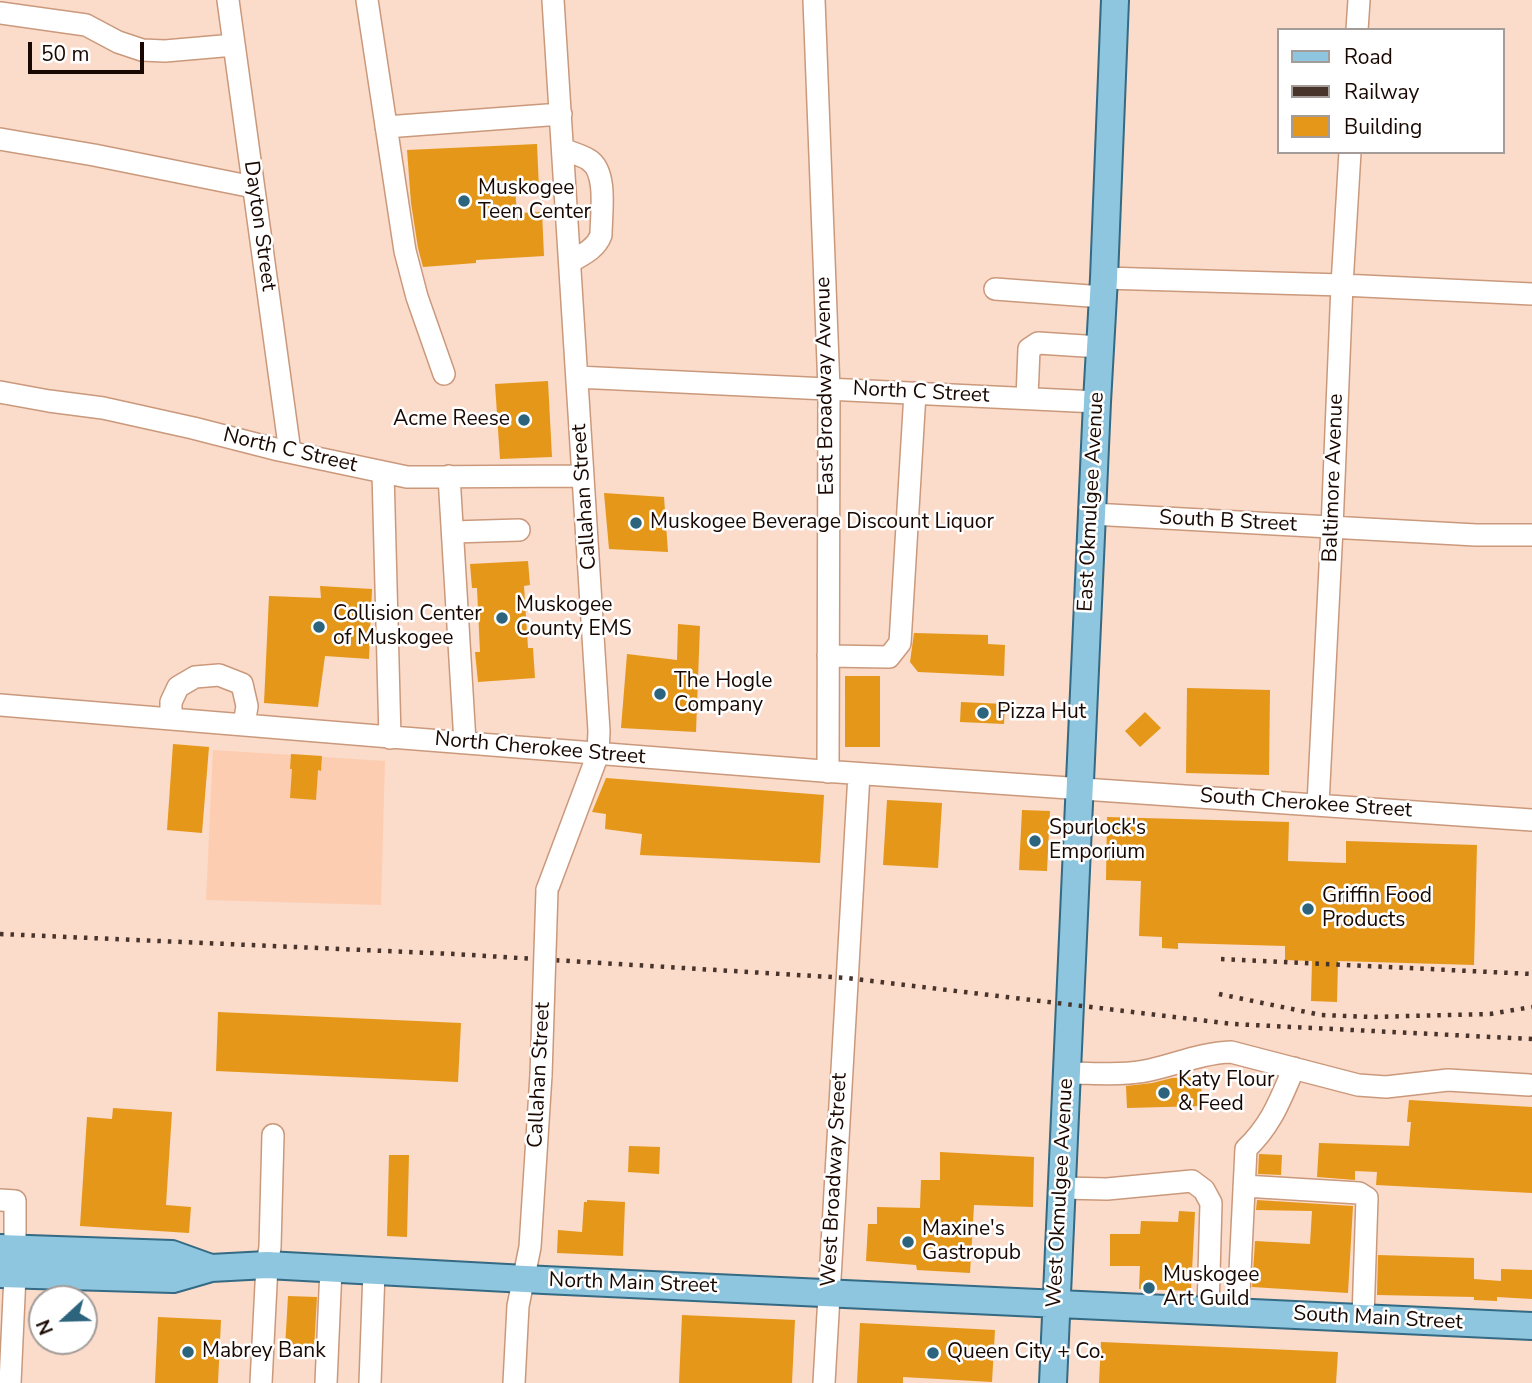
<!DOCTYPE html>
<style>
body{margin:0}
#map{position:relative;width:1532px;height:1383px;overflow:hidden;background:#fbdbc9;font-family:"Nunito Sans",sans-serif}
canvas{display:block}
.legend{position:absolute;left:1277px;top:28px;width:228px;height:126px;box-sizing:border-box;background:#fff;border:2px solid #a39c99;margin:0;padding:9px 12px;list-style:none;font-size:21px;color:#190801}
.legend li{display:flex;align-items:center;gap:14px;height:35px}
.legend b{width:35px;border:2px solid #a39c99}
.north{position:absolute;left:28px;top:1285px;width:70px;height:70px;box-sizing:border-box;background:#fff;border:2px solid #a39c99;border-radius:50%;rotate:248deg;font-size:19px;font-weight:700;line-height:28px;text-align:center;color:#190801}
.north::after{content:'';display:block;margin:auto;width:24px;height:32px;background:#2c647e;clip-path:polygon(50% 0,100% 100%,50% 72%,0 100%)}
.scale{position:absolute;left:28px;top:42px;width:116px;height:32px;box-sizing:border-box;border:4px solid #190801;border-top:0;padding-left:9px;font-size:21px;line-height:24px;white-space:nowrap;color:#190801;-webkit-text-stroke:5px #fff;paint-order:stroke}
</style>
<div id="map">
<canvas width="1532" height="1383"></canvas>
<ul class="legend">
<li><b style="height:9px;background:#8ec5df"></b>Road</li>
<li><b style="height:9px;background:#48342b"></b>Railway</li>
<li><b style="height:19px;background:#e59719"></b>Building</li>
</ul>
<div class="north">N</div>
<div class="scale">50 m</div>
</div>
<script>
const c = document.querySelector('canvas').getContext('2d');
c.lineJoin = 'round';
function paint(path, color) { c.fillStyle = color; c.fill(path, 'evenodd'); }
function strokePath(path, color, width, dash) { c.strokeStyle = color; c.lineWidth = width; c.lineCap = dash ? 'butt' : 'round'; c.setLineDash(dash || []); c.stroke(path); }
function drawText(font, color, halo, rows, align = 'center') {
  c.font = font + ' "Nunito Sans",sans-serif'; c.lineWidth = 5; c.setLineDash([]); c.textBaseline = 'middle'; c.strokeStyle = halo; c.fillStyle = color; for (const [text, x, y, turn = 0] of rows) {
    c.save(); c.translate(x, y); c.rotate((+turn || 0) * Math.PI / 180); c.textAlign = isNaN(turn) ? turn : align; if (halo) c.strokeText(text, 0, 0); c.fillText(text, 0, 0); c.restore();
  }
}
paint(new Path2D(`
 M213 750 385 761 381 905 206 900Z`), '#fdcdb1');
paint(new Path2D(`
 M537 144 539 188 515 189 517 213 542 212 544 256 476 260V263L423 267 418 248 411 203 407 150Z
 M548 381 552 457 500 459 495 384Z
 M604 493 664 497 668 552 609 549Z
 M528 561 530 585 524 586 528 648H533L535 678 478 682 475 652H480L477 588H472L470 564Z
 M320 586 372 589 369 659 325 656 318 707 264 703 269 596 321 598Z
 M678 624 700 626 696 732 621 728 627 654 677 660Z
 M914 633 988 635V644L1005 645 1004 676 918 672 910 662Z
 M845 676H880V747H845Z
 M1187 688 1270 690 1269 775 1186 773Z
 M961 702 1005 704 1004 724 960 722Z
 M1145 712 1161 728 1140 747 1125 731Z
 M173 744 209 747 202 833 167 830Z
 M291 754 322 756 321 771 318 770 316 800 290 798 292 769H290Z
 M606 778 824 795 820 863 640 855 642 834 605 829 606 814 592 812Z
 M887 800 942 803 938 868 883 865Z
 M1022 810 1050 811 1047 871 1019 870Z
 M1107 817 1289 822 1288 861 1346 863V841L1477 845 1474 965 1338 961 1337 1002 1311 1001 1312 961 1285 960V946L1178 943V949L1162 948V937L1139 936 1141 881 1106 880Z
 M218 1012 461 1023 458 1082 216 1071Z
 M1201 1077 1202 1106 1127 1108 1126 1086 1152 1083 1172 1078Z
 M1409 1100 1532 1107V1193L1376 1185 1377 1172 1355 1171V1180L1317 1177 1319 1143 1409 1146 1411 1122H1407Z
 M113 1108 172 1112 166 1205 191 1207 189 1233 80 1226 87 1117 112 1119Z
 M629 1146 660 1147 659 1174 628 1172Z
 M940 1152 1034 1157 1033 1207 974 1205 970 1273 917 1270 916 1265 866 1261 868 1224H877V1207L920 1208 921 1180H940Z
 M1259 1154 1282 1155 1281 1175 1258 1174Z
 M389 1155H409L407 1237 387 1236Z
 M587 1200 625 1202 623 1256 557 1253 558 1230 582 1232 584 1202H587Z
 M1257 1200 1353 1206 1348 1293 1252 1287 1255 1241 1310 1244 1312 1211 1256 1210Z
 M1179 1211 1195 1212 1191 1291 1139 1289 1140 1266H1110V1234H1140L1141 1221 1178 1222Z
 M1378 1255 1474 1258V1279L1501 1281V1269L1532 1270V1299L1497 1297V1301L1474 1300V1297L1377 1295Z
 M288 1296 317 1297 314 1350 285 1348Z
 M682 1315 795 1320 792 1383H679Z
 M158 1317 221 1320 218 1383H155Z
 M860 1323 995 1330 992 1382 903 1377V1383H857Z
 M1101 1342 1338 1352 1336 1383H1099Z`), '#e59719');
const minor = new Path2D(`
 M228 0 290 452
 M367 0 405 251 417 297 444 374
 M814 0 829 389 828 772
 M0 13 86 25 118 42 142 50 165 51 234 45
 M1357 30 1359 0
 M386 127 561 114
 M0 139 94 155 253 187
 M563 149C571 153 582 155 589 160 608 172 601 214 601 235 596 249 582 255 570 262
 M1104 278 1342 285 1532 294
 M995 289 1103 297
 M577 377 1097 402
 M0 392 49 401 103 408 193 428 279 450 407 477 583 476
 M1027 398 1029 349 1038 343 1100 347
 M383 472 390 738
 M449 476 465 742
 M1092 514 1476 535H1532
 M453 532 519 530
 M828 656 889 657 900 643 915 393
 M0 705C274 727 549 751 823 771 1059 789 1296 802 1532 820
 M171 719V702L178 687 195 677 219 675 242 684 247 706 244 725
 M1318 804 1332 528 1342 285 1350 152
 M547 890 598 754 599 731 553 0
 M1067 1073C1095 1073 1123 1076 1150 1070 1177 1064 1202 1053 1231 1052L1358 1085 1386 1087 1448 1080 1529 1085
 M1244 1186 1359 1193 1367 1198 1363 1318
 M1061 1188 1107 1189 1192 1181 1204 1190 1211 1203 1208 1310
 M0 1200 15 1201V1275L10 1383
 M1238 1312 1246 1149C1272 1124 1280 1100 1294 1068
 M261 1383 267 1265 270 1247 273 1135
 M326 1383 331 1268
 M370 1383 374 1271
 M514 1383 518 1306 530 1247 541 1075
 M824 1383 859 774`);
const major = new Path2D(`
 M0 1248 172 1254 211 1268
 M0 1274 173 1279 211 1268 267 1265 544 1280 1532 1326
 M1053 1383 1097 402 1104 278 1115 0`);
strokePath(minor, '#ca997c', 24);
strokePath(major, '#346a83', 30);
strokePath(minor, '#fff', 21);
strokePath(major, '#8ec5df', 26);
strokePath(new Path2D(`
 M0 934 454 954 847 978 1233 1024 1532 1039
 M1221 959 1532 974
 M1219 994 1321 1015 1371 1017 1490 1014 1532 1007`), '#48342b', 4.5, [3.5, 7]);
const minorBridge = new Path2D(`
 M541 1075 547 890`);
strokePath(minorBridge, '#ca997c', 24, []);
strokePath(minorBridge, '#fff', 21);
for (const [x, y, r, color] of [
 [464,201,7,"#2c647e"],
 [524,420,7,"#2c647e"],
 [636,523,7,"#2c647e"],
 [502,618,7,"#2c647e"],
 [319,627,7,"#2c647e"],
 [660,694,7,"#2c647e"],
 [983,713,7,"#2c647e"],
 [1035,841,7,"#2c647e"],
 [1308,909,7,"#2c647e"],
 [1164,1093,7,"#2c647e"],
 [908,1242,7,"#2c647e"],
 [1149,1288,7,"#2c647e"],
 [188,1352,7,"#2c647e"],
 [933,1353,7,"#2c647e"]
]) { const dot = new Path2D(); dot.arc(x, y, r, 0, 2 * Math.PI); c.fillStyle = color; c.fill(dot); strokePath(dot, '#fff', 2.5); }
drawText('21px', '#190801', '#fff', [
 ["Muskogee",478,189],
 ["Teen Center",478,213],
 ["Acme Reese",510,420,"right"],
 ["Muskogee Beverage Discount Liquor",650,523],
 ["Muskogee",516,606],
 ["County EMS",516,630],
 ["Collision Center",333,615],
 ["of Muskogee",333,639],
 ["The Hogle",674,682],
 ["Company",674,706],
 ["Pizza Hut",997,713],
 ["Spurlock's",1049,829],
 ["Emporium",1049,853],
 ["Griffin Food",1322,897],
 ["Products",1322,921],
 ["Katy Flour",1178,1081],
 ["& Feed",1178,1105],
 ["Maxine's",922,1230],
 ["Gastropub",922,1254],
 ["Muskogee",1163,1276],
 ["Art Guild",1163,1300],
 ["Mabrey Bank",202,1352],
 ["Queen City + Co.",947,1353]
], 'left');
drawText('21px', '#190801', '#fff', [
 ["Dayton Street",259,226,82],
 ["East Broadway Avenue",826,386,-91],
 ["North C Street",921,393,3],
 ["North C Street",290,451,13],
 ["Baltimore Avenue",1334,478,-88],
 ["Callahan Street",585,497,-94],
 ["East Okmulgee Avenue",1092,502,-87],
 ["South B Street",1228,522,3],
 ["North Cherokee Street",540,749,5],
 ["South Cherokee Street",1306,804,4],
 ["Callahan Street",540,1075,-87],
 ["West Broadway Street",835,1180,-87],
 ["West Okmulgee Avenue",1061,1193,-87],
 ["North Main Street",633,1284,2],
 ["South Main Street",1378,1319,3]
]);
</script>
